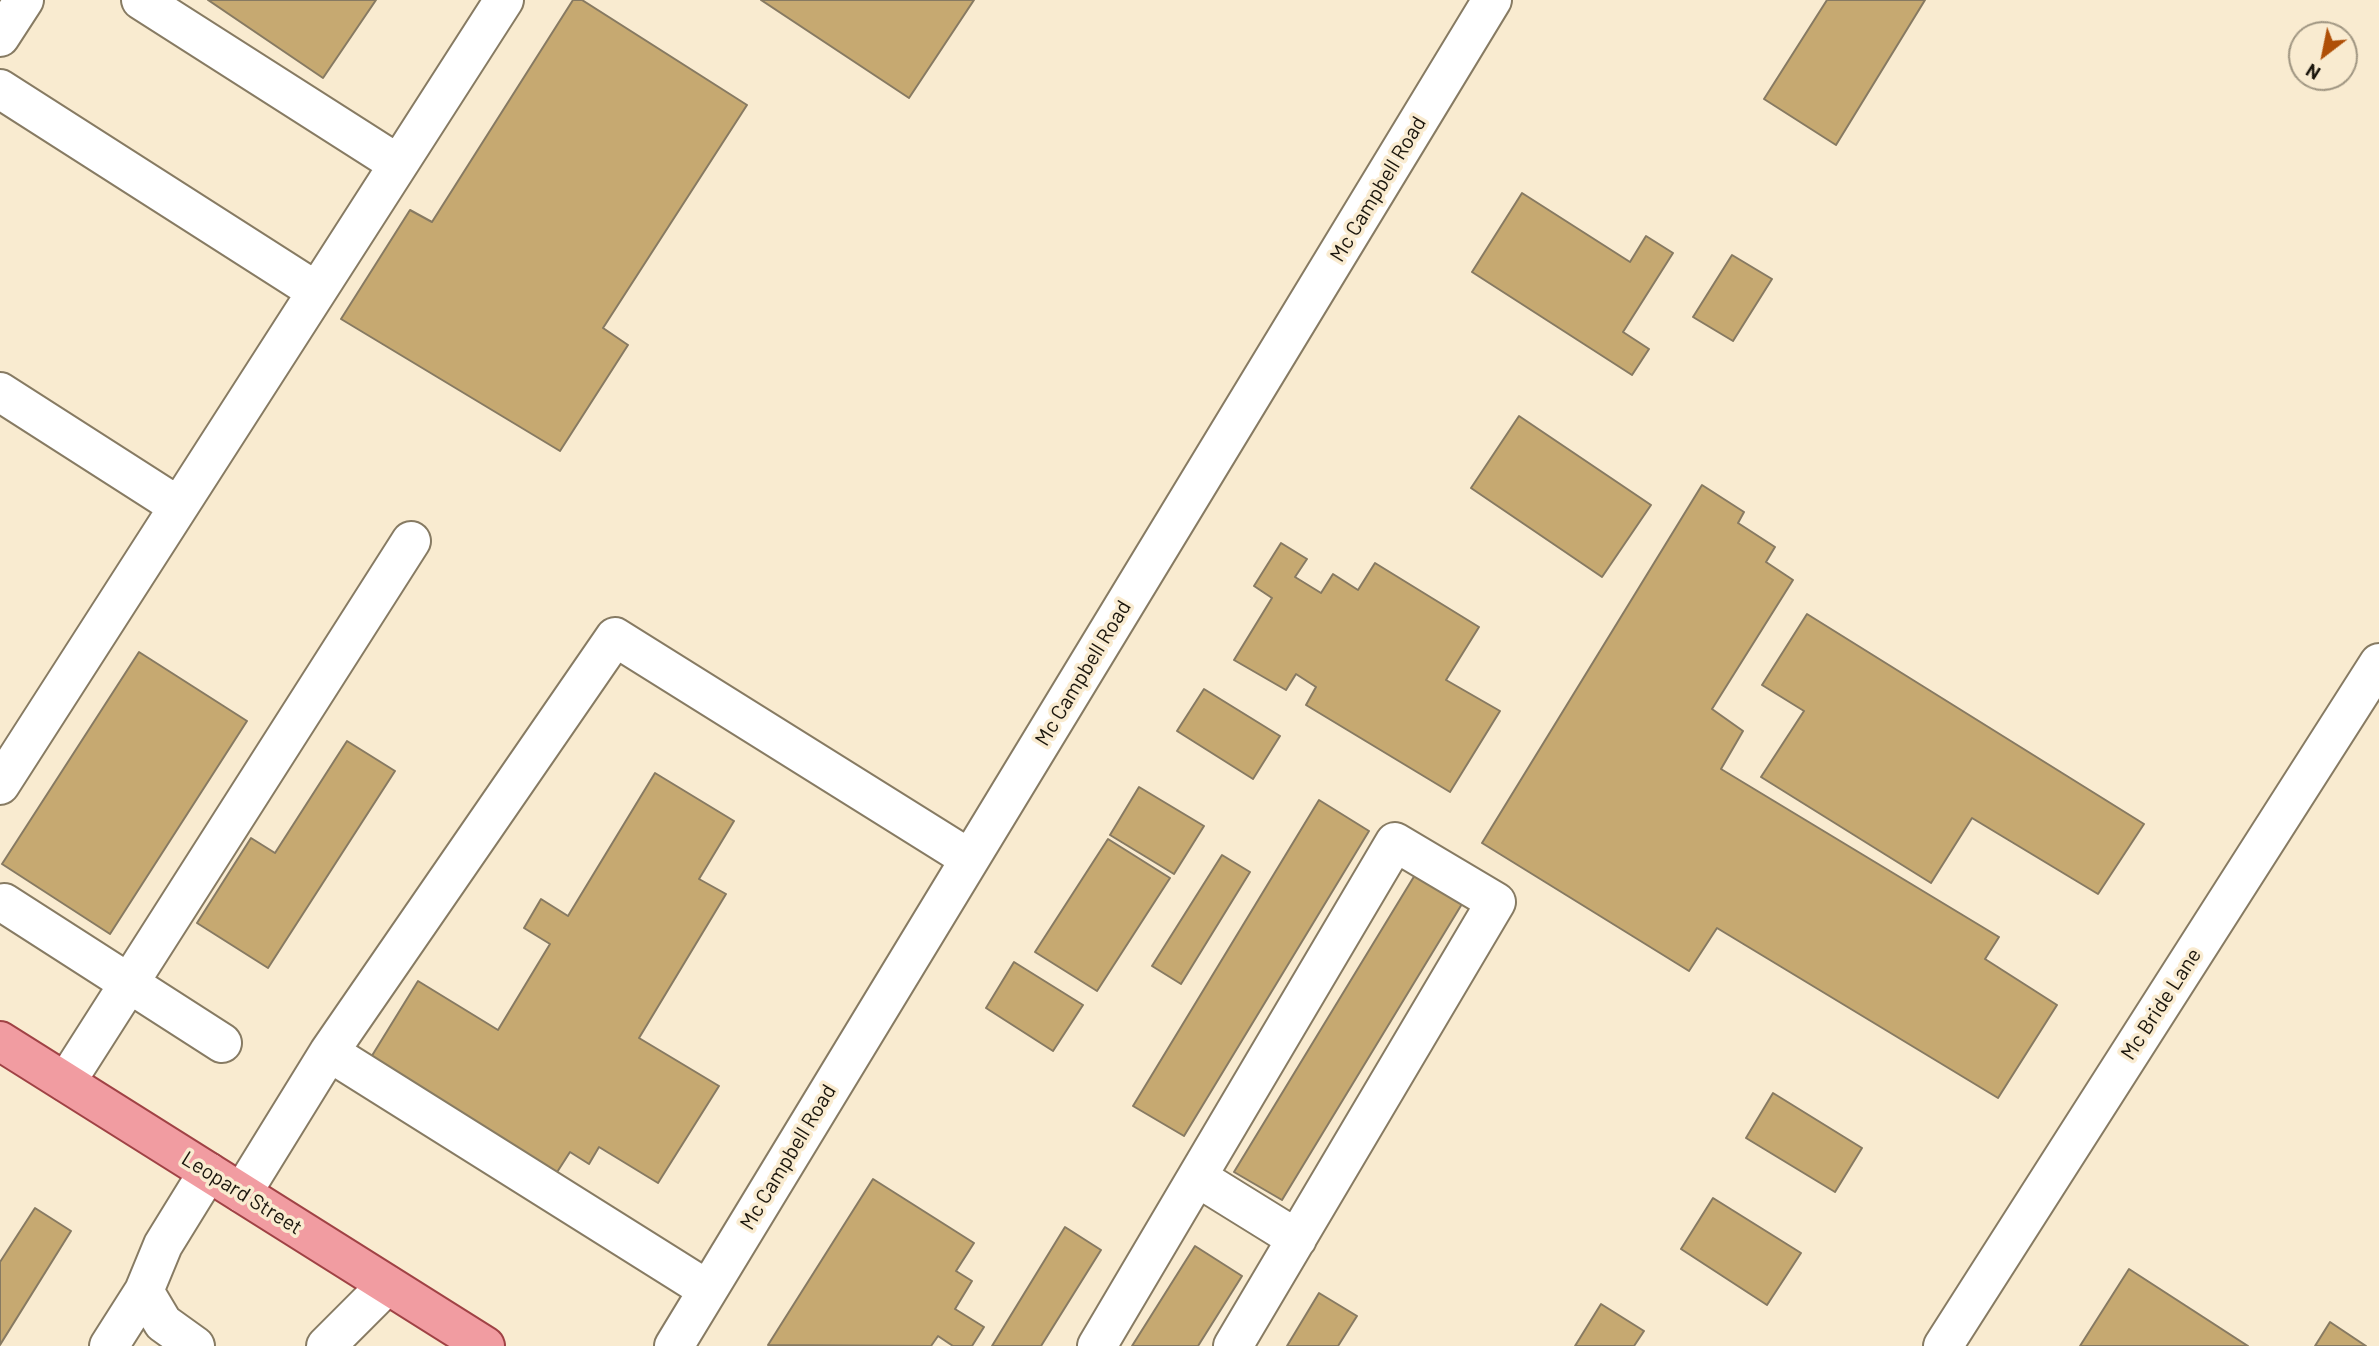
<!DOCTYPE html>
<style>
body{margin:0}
#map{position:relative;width:2379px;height:1346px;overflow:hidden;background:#f9ebd0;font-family:Barlow,sans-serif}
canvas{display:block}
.north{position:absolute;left:2288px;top:21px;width:70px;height:70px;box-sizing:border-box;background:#f9ebd0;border:2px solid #a09682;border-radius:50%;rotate:212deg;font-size:19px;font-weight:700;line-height:28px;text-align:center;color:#1b160d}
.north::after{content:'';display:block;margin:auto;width:24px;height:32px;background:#af4f07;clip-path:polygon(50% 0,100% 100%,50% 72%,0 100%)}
</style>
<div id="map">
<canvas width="2379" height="1346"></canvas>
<div class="north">N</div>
</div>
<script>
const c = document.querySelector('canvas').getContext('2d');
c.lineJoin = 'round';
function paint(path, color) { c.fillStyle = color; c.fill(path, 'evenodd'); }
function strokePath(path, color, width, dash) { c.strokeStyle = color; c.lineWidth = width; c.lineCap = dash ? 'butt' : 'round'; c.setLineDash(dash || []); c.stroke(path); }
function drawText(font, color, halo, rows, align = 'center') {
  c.font = font + ' Barlow,sans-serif'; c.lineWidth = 7; c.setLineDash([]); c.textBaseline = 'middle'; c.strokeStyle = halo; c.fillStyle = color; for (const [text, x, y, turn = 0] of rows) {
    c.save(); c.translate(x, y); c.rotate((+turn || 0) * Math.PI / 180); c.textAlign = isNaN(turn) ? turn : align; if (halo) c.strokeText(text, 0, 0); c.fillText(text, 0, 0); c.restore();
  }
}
const building = new Path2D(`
 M208 0H376L323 78Z
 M573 0H582L747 105 603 328 628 345 560 451 341 319 410 210 432 222Z
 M761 0H974L909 98Z
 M1827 0H1925L1836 145 1764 99Z
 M1522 193 1630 262 1646 236 1673 253 1623 332 1649 349 1632 375 1472 272Z
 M1732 255 1772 279 1733 341 1693 317Z
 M1519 416 1651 505 1602 577 1471 488Z
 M1702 485 1744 512 1738 523 1775 547 1766 562 1793 580 1712 709 1743 731 1721 769 1999 937 1985 959 2057 1005 1998 1098 1717 928 1689 971 1482 843Z
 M1281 543 1307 559 1295 577 1321 593 1333 574 1358 590 1375 563 1479 627 1446 680 1500 711 1450 792 1306 705 1316 687 1296 674 1286 690 1234 660 1272 598 1254 586Z
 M1807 614 2144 824 2098 894 1972 818 1931 883 1761 777 1804 711 1762 685Z
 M139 652 247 721 110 934 2 864Z
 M1204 689 1280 736 1253 779 1177 731Z
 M347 741 395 771 268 968 197 923 251 838 275 853Z
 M655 773 734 821 699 879 726 894 639 1038 719 1086 658 1183 599 1147 589 1164 570 1152 552 1180 365 1067 418 981 498 1030 550 944 524 928 541 899 568 916Z
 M1139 787 1204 826 1174 874 1110 835Z
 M1319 800 1369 831 1184 1136 1133 1106Z
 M1108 839 1170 878 1097 991 1035 952Z
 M1222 855 1250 872 1181 984 1152 966Z
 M1418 870 1465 899 1282 1200 1234 1172Z
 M1014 962 1083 1005 1053 1051 986 1008Z
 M1773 1093 1862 1148 1835 1192 1746 1138Z
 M873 1179 974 1243 956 1271 972 1281 955 1309 984 1327 972 1346H953L938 1336 931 1346 768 1345Z
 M1713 1198 1801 1253 1767 1305 1681 1249Z
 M35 1208 71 1231 0 1345V1262Z
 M1065 1227 1101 1250 1041 1346H992Z
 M1195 1246 1242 1276 1198 1346H1132Z
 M2129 1269 2248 1346H2080Z
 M1319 1293 1357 1316 1338 1346H1287Z
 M1601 1304 1644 1331 1634 1346H1575Z
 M2330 1322 2366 1346H2315Z`);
paint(building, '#c6a971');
strokePath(building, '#877a62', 2);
const minor = new Path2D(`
 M141 0 398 164
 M0 37 24 0
 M0 89 316 291
 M0 392 178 506
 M0 785 504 0
 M4 903 222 1043
 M329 1052 708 1290
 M66 1082 411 541
 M1197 1177 1297 1239
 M242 1193 329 1052 615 637 970 859
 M109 1346 144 1291
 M195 1346 163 1323 144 1291 163 1245 208 1172
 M326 1346 387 1285
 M674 1346 1492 0
 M1097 1346 1395 842 1496 902 1233 1346
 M1943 1346 2379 663`);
const major = new Path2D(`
 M0 1041 485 1346`);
strokePath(minor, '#877b63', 42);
strokePath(major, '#a04245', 42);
strokePath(minor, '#fff', 38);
strokePath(major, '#f19ca1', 38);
drawText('21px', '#1b160d', '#f9ebd0', [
 ["Mc Campbell Road",1378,189,-59],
 ["Mc Campbell Road",1083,673,-59],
 ["Mc Bride Lane",2161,1004,-57],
 ["Mc Campbell Road",788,1157,-59],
 ["Leopard Street",242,1193,32]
]);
</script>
